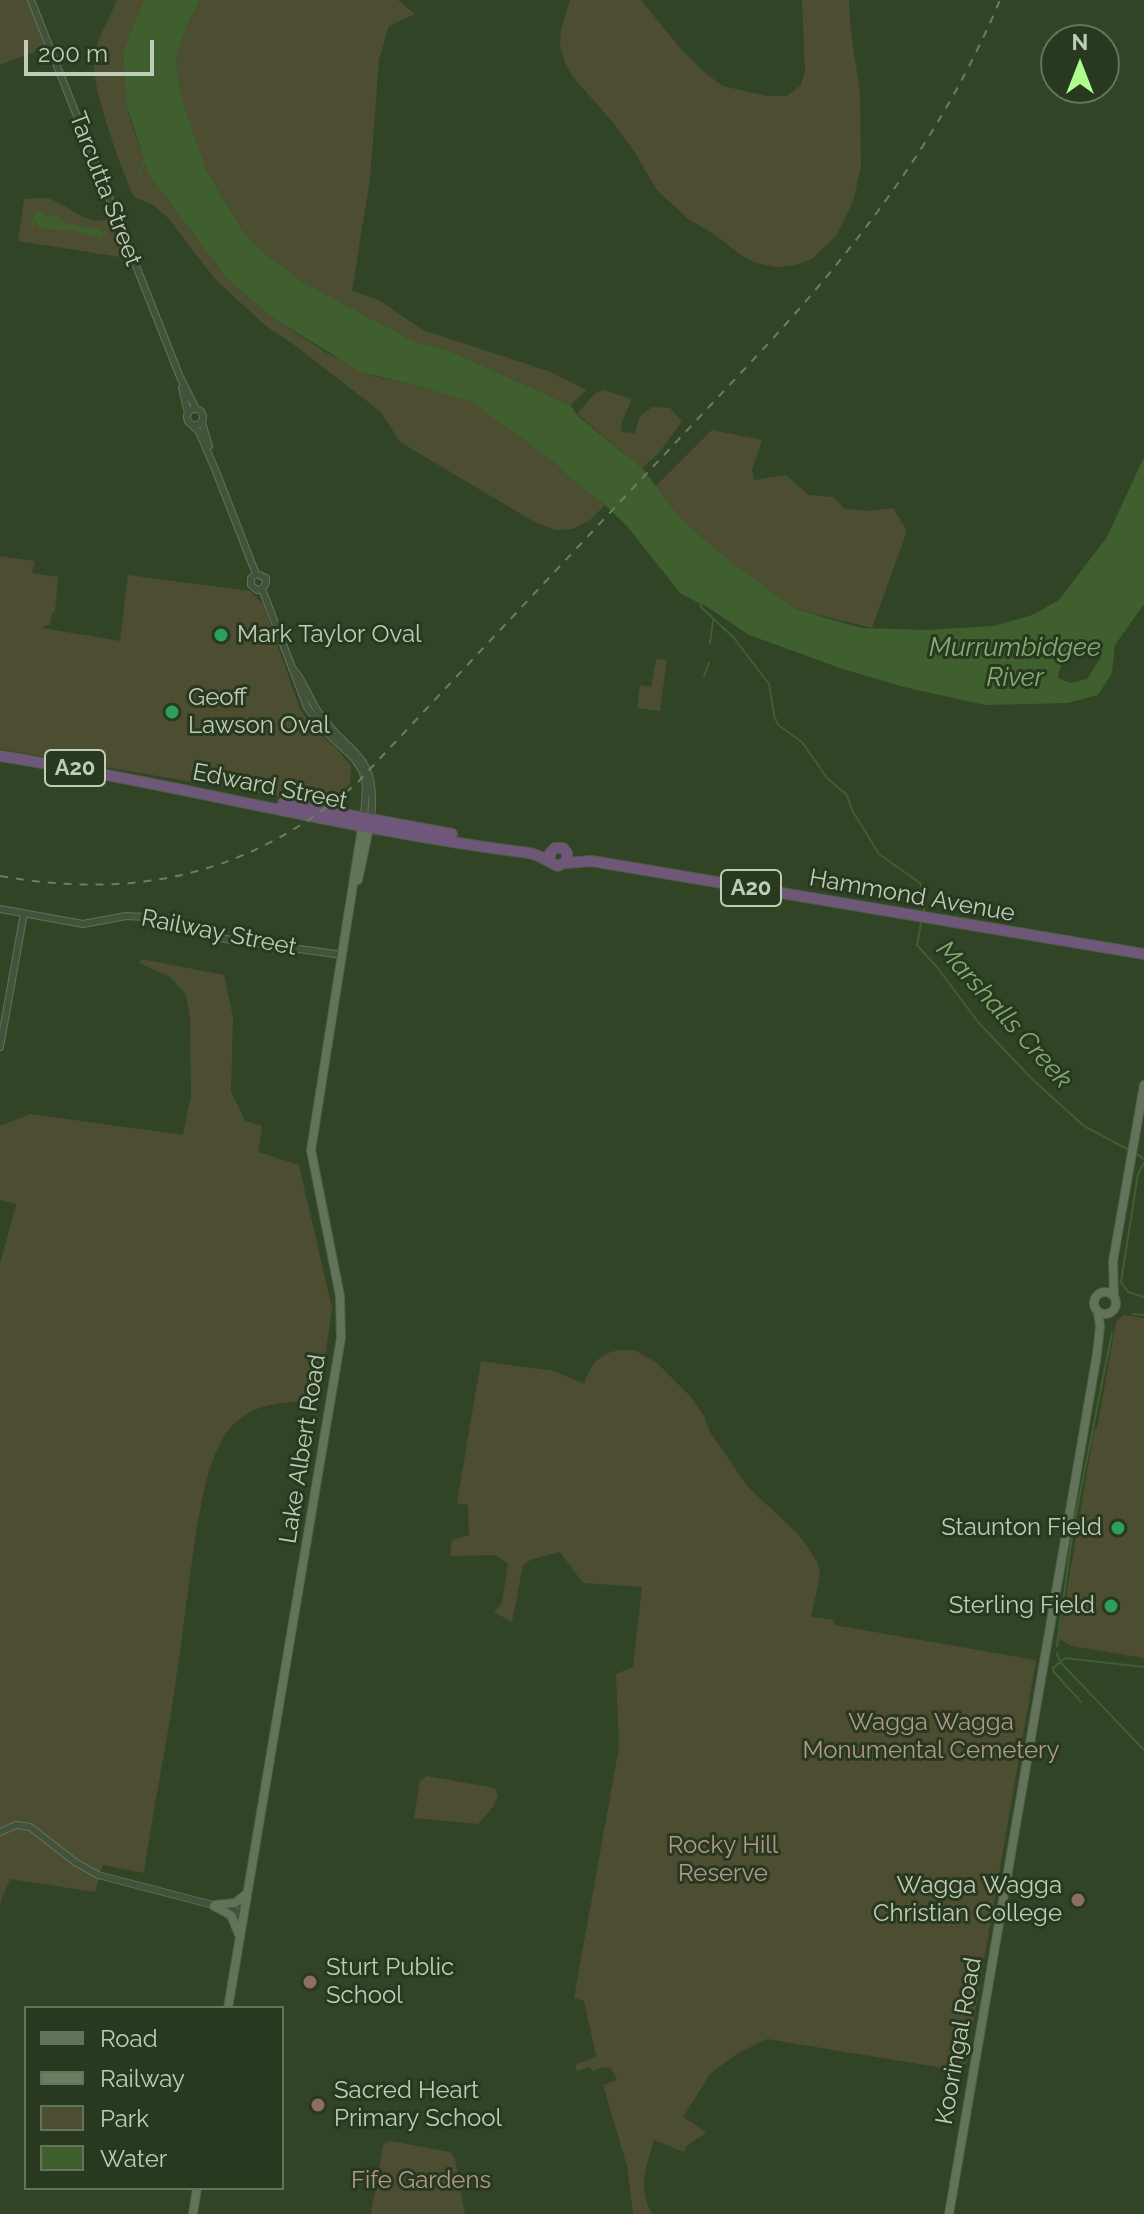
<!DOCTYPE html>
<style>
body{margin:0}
#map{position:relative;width:1144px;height:2214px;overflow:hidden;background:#314426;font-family:Raleway,sans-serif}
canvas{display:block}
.legend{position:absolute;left:24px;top:2006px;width:260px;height:184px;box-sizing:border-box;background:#28391f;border:2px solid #64745c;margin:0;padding:10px 14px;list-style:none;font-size:24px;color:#bfcdb8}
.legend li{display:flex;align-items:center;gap:16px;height:40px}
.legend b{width:40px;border:2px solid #64745c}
.north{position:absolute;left:1040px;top:24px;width:80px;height:80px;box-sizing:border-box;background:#28391f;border:2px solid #64745c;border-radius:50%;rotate:0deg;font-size:22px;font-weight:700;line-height:32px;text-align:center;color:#bfcdb8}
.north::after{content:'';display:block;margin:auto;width:28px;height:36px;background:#b1fc8e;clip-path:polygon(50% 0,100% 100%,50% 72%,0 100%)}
.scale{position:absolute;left:24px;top:40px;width:130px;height:36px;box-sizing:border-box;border:4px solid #bfcdb8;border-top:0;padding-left:10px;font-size:24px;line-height:28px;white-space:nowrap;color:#bfcdb8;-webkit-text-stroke:6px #28391f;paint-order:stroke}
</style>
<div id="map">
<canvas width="1144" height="2214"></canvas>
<ul class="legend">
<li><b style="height:10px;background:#627359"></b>Road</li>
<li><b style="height:10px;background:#6b7e61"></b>Railway</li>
<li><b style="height:22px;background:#4d4d32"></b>Park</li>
<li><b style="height:22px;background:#405f2f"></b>Water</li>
</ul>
<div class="north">N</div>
<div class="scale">200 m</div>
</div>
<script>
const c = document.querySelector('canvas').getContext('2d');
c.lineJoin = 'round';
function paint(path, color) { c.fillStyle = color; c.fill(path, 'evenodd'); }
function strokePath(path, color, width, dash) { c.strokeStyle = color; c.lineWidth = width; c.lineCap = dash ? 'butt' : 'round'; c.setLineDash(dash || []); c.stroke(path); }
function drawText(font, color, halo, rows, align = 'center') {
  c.font = font + ' Raleway,sans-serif'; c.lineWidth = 6; c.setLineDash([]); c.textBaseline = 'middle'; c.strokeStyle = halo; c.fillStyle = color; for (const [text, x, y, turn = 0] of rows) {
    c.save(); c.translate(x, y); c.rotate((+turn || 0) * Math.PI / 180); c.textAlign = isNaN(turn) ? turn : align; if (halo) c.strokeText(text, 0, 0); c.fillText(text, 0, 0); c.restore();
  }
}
paint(new Path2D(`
 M0 0H31L49 46 0 65Z
 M117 0H144L123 52 126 103 131 122 148 173 227 279 272 317 325 352 373 376 407 383 471 402 553 461 570 478 605 505 590 520 573 529 556 530 536 523 400 442 381 412 293 344 267 327 215 279 168 218 153 205 134 197C122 170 90 85 94 58 97 38 109 19 117 0Z
 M200 0H398L415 14 389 26 379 60 370 179 352 291 379 300 423 330 548 371 587 390 570 405 445 349 415 342 366 316 301 281 260 250 245 235 206 170 180 93 176 59 186 28Z
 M570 0H641L680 48 705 73 723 86 767 96H787L801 85 805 71 802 0H849L851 33 860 93 861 165 854 199 837 235 812 259 793 266 775 267 753 262 738 253 714 234 688 219 656 189 634 151 610 119 573 77 565 62 560 46 561 29Z
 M24 199C32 199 43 197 50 199 76 208 85 229 116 217L133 259 18 241Z
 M603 390 632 399 621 424 622 432 635 433 640 416 652 407 670 408 682 421 658 454 642 468 577 414 595 393Z
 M712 430 762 440 752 470 754 480 786 475 809 495 833 497 845 509 869 511 893 508 907 531 872 628 795 609 726 558 681 519 656 486Z
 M0 556 35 561 32 573 58 577 55 611 52 614 50 624 42 628 120 641 128 575 250 591 263 604 300 709 314 729 336 748 351 766 350 784 327 805 0 749Z
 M656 659 667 660 660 711 637 708 640 685 651 687Z
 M141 959 224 975 233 1017 231 1091 245 1121 262 1126 258 1152 299 1165 332 1308 319 1402C284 1401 247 1402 225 1435 207 1463 202 1501 196 1534 188 1584 183 1635 175 1686 166 1748 153 1810 144 1873L103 1865 95 1892 10 1879 1 1900 0 1911V1264L16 1204 0 1200V1126L31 1114 183 1135 191 1096 190 1019 186 995 170 977 139 963Z
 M1123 1315 1144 1318V1658L1071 1646 1059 1638 1094 1430 1097 1428 1116 1322Z
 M634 1350 656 1362 690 1396 704 1416 710 1432 748 1487 797 1533 808 1547 818 1564 820 1576 811 1617 834 1620V1625L1036 1660 966 2064H962L961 2071 767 2039 737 2054 708 2075 709 2076 683 2117 706 2132C699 2140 688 2140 684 2152L654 2140C646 2168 637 2187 652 2214H633L627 2166 603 2085 617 2080 611 2068 604 2067 593 2071 589 2067 577 2071 575 2065 596 2056 584 2001 574 1998 619 1747 616 1674 633 1667 642 1587 583 1583 560 1552 532 1559 523 1565 512 1622 494 1612 502 1603 508 1564 496 1555 450 1556 452 1540 469 1535 468 1505 457 1503 481 1361 554 1371 584 1384C592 1359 606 1348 634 1350Z
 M427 1776 495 1788 498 1796 492 1808 478 1824 414 1818 420 1781Z
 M391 2141 450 2152 455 2159 465 2214H371L383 2146 385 2143Z`), '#4d4d32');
paint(new Path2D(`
 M144 0H200L186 28 176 59 180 93 206 170 245 235 260 250 301 281 366 316 415 342 445 349 570 405 579 417 642 468 681 519 726 558 795 609 862 628 925 630 994 626 1032 615 1059 600 1107 537 1144 457V604L1115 645 1112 673 1098 695 1068 703 985 705 904 687 843 669 749 635 709 608 681 594 626 525 605 505 570 478 553 461 471 402 407 383 360 372 272 317 227 279 148 173 126 103 123 52ZM1093 645 1099 646 1101 657 1087 679 1070 683 1058 678C1059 659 1077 651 1093 645Z
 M41 210 47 217 55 215 68 224 100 230 102 234 104 230 107 234 101 238 76 231 43 229 37 226 34 218 36 211Z`), '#405f2f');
strokePath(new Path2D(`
 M138 177 145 160
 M32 226 34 219
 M98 242 100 237
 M700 603 701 607 734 638 769 684 774 715 778 725 802 742 827 778 847 795 852 810 879 854 920 883 924 894V913
 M710 643 713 621
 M704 676 709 663
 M921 923 917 945 937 967 978 1022 1031 1078 1084 1126 1129 1150
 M1135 1153 1144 1159
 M1144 1163 1138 1174 1121 1282 1128 1292 1144 1297
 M1133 1314 1144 1315
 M1057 1646 1073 1529 1112 1333
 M1057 1653 1060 1662 1144 1750
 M1081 1702 1054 1672 1053 1668 1065 1658 1144 1667`), '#405f2f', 2);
const minor = new Path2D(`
 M31 0 180 377 196 409
 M182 388 188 413
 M187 417a8 8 0 1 1 16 0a8 8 0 1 1-16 0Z
 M202 422 209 446
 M193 426 199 432 215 469 256 574
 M256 574 251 578V585L257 590 262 589
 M256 574 266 578V583L262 589
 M262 589 307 707 322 728 354 758 363 772 366 788 364 817
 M294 670C305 683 309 699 319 713 351 759 378 751 371 819
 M0 909 83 924 126 916 145 917 218 938 343 955
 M0 1047 24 913
 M0 1832 16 1825 30 1827 75 1862 98 1875 244 1913`);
const major = new Path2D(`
 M358 880 370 823
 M1094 1303a11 11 0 1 1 22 0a11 11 0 1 1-22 0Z
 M1114 1295 1113 1261 1144 1085
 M215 1905 235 1903 246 1894
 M214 1906 231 1915 239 1935
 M228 2008 341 1338 340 1296 311 1150 363 822
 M193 2214 197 2188
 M949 2214 1097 1354 1100 1326 1098 1312`);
const highway = new Path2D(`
 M0 756C177 784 351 831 529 853 541 855 548 862 558 866L567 861V853L563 848H555L550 853V861
 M283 803 452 834
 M565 863 592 861 1144 954`);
strokePath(minor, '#617159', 8);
strokePath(major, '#4f6047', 10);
strokePath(highway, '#4e5e45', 12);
strokePath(minor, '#43533b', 6);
strokePath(major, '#627359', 8);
strokePath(highway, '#6f577a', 10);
strokePath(new Path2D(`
 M0 876C137 900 249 875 356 784L766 346C861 242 945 131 1000 0`), '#6b7e61', 2, [8, 8]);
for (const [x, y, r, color] of [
 [221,635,8,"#2e9e5b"],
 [172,712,8,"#2e9e5b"],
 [1118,1528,8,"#2e9e5b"],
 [1111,1606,8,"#2e9e5b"],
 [1078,1900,8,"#8d6e63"],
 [310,1982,8,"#8d6e63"],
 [318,2105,8,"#8d6e63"]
]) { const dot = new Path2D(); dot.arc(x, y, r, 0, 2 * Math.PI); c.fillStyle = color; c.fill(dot); strokePath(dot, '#28391f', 3); }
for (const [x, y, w] of [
 [75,768,60],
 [751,888,60]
]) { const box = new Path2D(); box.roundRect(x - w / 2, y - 18, w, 36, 6); c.fillStyle = '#28391f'; c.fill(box); strokePath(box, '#bfcdb8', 2); }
drawText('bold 22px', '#bfcdb8', null, [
 ["A20",75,768],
 ["A20",751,888]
]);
drawText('24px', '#bfcdb8', '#28391f', [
 ["Tarcutta Street",105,189,69],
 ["Edward Street",270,787,11],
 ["Hammond Avenue",912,896,10],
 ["Railway Street",219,933,11],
 ["Lake Albert Road",303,1449,-81],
 ["Kooringal Road",959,2041,-80]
]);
drawText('24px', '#bfcdb8', '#28391f', [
 ["Mark Taylor Oval",237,635],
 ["Geoff",188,698],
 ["Lawson Oval",188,726],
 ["Staunton Field",1102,1528,"right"],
 ["Sterling Field",1095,1606,"right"],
 ["Wagga Wagga",1062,1886,"right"],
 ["Christian College",1062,1914,"right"],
 ["Sturt Public",326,1968],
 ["School",326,1996],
 ["Sacred Heart",334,2091],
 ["Primary School",334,2119]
], 'left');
drawText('24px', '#b2978b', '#28391f', [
 ["Wagga Wagga",931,1723],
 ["Monumental Cemetery",931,1751],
 ["Rocky Hill",723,1846],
 ["Reserve",723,1874],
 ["Fife Gardens",421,2181]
]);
drawText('italic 26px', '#86ad70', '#28391f', [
 ["Murrumbidgee",1015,648],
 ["River",1015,678],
 ["Marshalls Creek",1004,1015,48]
]);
</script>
